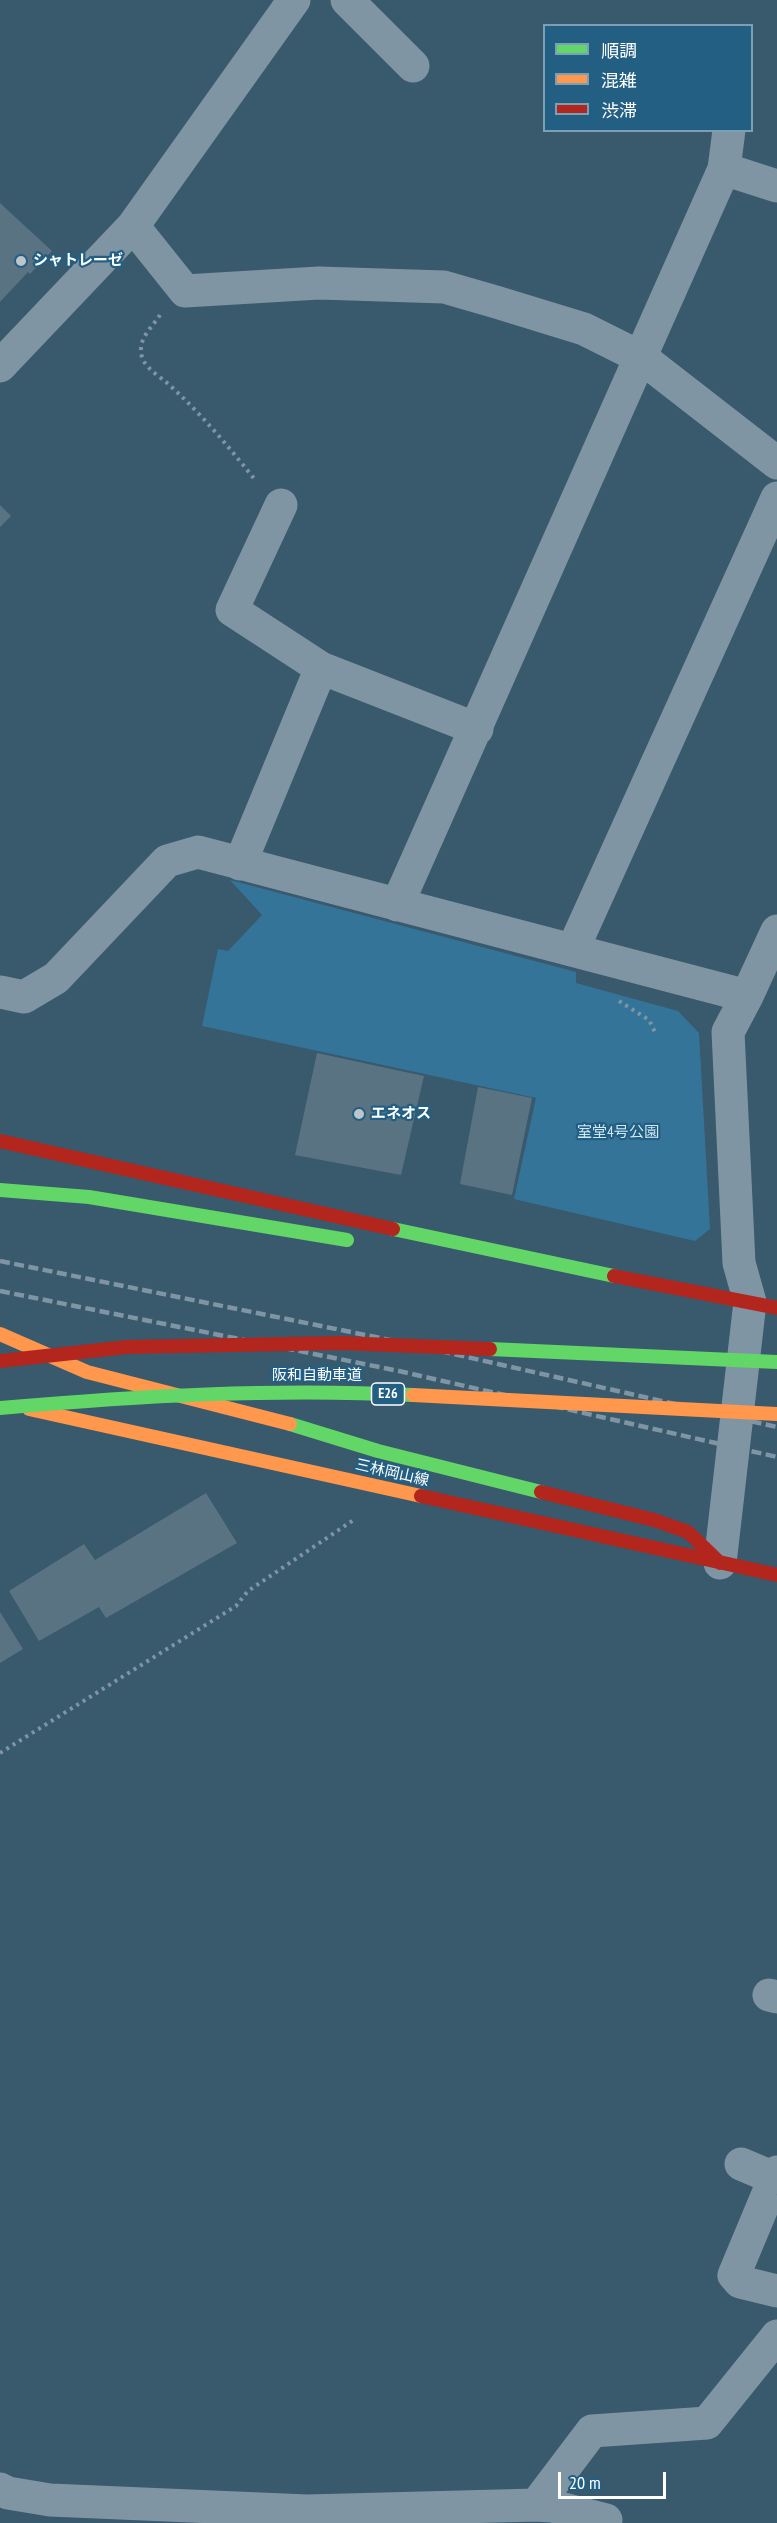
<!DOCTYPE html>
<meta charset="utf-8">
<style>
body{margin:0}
#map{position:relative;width:777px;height:2523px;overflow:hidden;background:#39596d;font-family:"PT Sans Narrow","Noto Sans JP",sans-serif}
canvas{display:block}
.legend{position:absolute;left:543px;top:24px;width:210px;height:108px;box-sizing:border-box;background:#235f83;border:2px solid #7b9fb5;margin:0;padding:8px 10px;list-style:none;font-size:18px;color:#fff}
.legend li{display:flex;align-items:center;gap:12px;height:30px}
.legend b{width:30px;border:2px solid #7b9fb5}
.scale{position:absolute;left:558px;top:2472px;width:108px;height:27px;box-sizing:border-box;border:3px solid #fff;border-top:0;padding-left:8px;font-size:18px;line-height:21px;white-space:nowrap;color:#fff;-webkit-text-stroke:4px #235f83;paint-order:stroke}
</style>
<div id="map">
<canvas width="777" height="2523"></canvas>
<ul class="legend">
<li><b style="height:8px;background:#63d668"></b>順調</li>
<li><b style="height:8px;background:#ff974d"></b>混雑</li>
<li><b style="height:8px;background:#b3261e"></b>渋滞</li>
</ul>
<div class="scale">20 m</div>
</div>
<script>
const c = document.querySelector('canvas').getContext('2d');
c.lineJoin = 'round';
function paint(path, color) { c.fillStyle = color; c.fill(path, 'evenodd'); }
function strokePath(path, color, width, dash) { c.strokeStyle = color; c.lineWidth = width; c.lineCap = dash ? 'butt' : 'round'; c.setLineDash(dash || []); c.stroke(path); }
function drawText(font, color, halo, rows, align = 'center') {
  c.font = font + ' "PT Sans Narrow","Noto Sans JP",sans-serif'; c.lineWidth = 4.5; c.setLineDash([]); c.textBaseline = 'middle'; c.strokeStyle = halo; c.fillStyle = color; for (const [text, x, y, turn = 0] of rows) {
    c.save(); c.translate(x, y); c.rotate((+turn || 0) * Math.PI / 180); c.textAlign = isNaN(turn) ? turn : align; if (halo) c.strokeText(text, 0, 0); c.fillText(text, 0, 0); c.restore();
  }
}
paint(new Path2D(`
 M230 880 576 972V983L678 1011 699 1033 710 1229 695 1241 514 1199 536 1098 202 1026 218 949 228 951 262 915Z`), '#347498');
paint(new Path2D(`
 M0 203 52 251 30 274 28 272 0 302Z
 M0 505 11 516 0 527Z
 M317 1053 424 1076 401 1175 295 1155Z
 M478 1087 532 1098 512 1195 460 1184Z
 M206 1493 237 1543 106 1618 99 1607 39 1641 9 1591 84 1544 95 1560Z
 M0 1612 23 1649 0 1663Z`), '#5a7382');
strokePath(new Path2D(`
 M160 315C153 326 140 337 141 351 141 365 156 374 166 382 200 412 228 446 256 481
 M619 1001 649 1020 656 1034
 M0 1753 236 1606 248 1591 355 1519`), '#7f95a3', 4, [3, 4.5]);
strokePath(new Path2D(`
 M347 0 413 66
 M724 169 777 186
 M133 226 185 291 319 283 444 287 496 302 584 329 642 358 777 463
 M0 366 133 226 294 0
 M281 505 232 610 321 668 477 729
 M240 864 321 668
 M397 905 724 169 729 130
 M573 949 777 498
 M0 992 24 997 56 978 167 861 198 852 747 996 728 1032 739 1263 750 1302 720 1563
 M747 996 777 931
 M769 1995 777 1997
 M741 2164 774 2178
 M777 2172 734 2275 740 2282 777 2291
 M0 2489 8 2493 50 2500 307 2511 536 2505 592 2431 707 2423 777 2336
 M536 2505 552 2506 606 2520 605 2523`), '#7f95a3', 33);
strokePath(new Path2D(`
 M0 1190 89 1197 347 1240
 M393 1229 614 1276
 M290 1424 378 1451 541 1492`), '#63d668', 14);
strokePath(new Path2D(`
 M0 1334 87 1372 290 1424
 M29 1409 421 1496`), '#ff974d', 14);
strokePath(new Path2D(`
 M0 1141 393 1229
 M614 1276 777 1308
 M541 1492 654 1520 688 1532 720 1563
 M421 1496 777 1575`), '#b3261e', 14);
strokePath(new Path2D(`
 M0 1261 405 1343 777 1427
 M0 1291 399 1371 777 1457`), '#8095a3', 4.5, [10, 4.5]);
strokePath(new Path2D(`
 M490 1349 777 1362
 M0 1408C138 1396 275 1388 413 1395`), '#63d668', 14);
strokePath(new Path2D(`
 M413 1395 777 1414`), '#ff974d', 14);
strokePath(new Path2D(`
 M0 1361 127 1347 341 1343 490 1349`), '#b3261e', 14);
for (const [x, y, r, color] of [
 [21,261,6,"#bac5cc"],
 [359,1114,6,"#bac5cc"]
]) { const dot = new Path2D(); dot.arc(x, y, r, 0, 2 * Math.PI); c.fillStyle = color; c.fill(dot); strokePath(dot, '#235f83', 2); }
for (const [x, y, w] of [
 [388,1394,33]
]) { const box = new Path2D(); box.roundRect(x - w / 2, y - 11, w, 22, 4.5); c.fillStyle = '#235f83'; c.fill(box); strokePath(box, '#fff', 1.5); }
drawText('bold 14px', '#fff', null, [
 ["E26",388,1394]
]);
drawText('bold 15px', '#fff', '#235f83', [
 ["シャトレーゼ",33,261],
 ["エネオス",371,1114]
], 'left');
drawText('15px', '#cfe8f6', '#235f83', [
 ["室堂4号公園",618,1133]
]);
drawText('15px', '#fff', '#235f83', [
 ["阪和自動車道",317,1376],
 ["三林岡山線",392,1473,13]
]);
</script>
